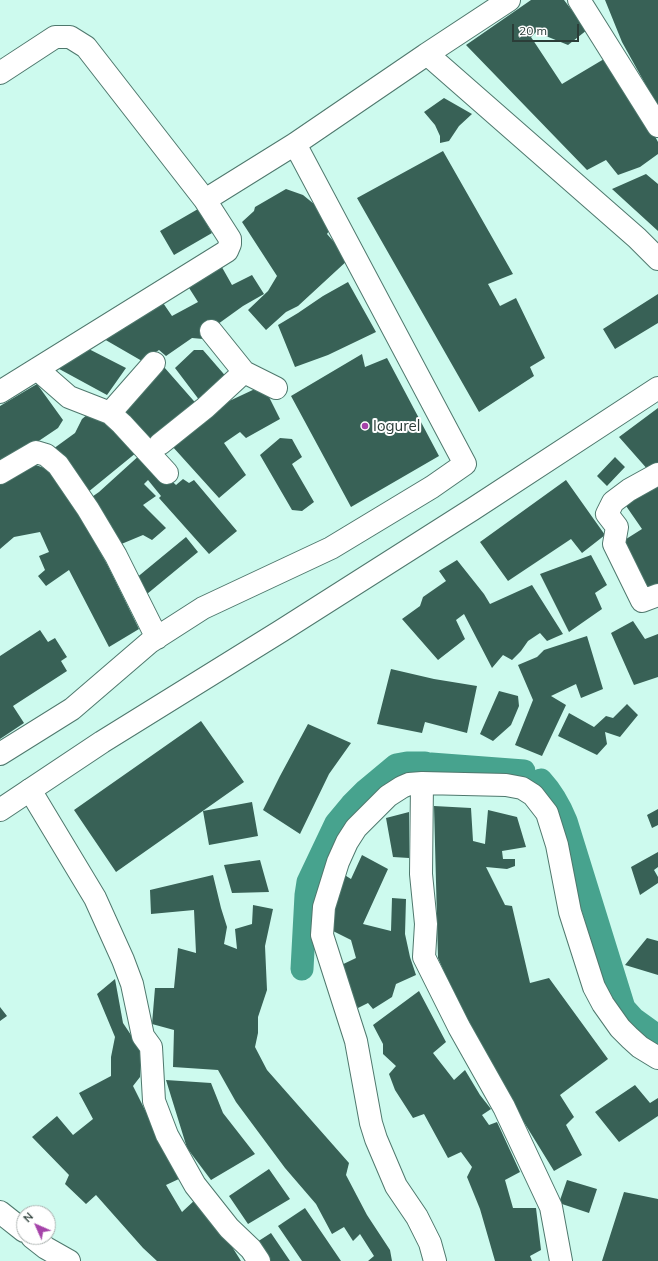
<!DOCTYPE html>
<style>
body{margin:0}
#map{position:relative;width:658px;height:1261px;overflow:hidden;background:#cdfaee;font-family:Mulish,sans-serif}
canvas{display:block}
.north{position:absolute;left:16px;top:1205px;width:40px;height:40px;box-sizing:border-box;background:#fff;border:1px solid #aab1af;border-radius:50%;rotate:315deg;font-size:11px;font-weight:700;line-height:16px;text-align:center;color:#2b3d38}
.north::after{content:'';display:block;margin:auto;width:14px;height:18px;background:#a543a9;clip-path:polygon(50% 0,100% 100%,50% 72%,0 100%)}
.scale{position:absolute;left:512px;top:24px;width:67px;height:18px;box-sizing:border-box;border:2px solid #2b3d38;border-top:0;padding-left:5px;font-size:12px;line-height:14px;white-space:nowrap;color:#2b3d38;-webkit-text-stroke:3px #fff;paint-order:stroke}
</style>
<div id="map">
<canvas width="658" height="1261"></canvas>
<div class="north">N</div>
<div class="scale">20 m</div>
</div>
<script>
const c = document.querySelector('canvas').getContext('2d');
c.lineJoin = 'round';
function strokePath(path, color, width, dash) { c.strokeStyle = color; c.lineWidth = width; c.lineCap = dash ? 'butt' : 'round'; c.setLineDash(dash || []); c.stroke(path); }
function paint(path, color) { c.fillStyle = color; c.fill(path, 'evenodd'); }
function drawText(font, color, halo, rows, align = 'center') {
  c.font = font + ' Mulish,sans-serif'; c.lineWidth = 4; c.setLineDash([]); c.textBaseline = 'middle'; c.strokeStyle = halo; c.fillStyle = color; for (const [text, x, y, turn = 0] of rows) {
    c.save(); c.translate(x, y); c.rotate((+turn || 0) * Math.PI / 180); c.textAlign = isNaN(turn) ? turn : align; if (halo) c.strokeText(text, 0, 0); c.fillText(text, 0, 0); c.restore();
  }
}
strokePath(new Path2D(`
 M431 764 524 771
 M541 780C552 792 560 806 566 821L624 1008 634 1019 658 1036
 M302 969 306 895 308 882 336 823 351 805 366 790 396 765 407 763H425`), '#47a38e', 23);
paint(new Path2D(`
 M531 0H564L587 30 568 45 536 32 531 37 562 84 604 59 625 81 658 142V154L640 167 618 175 606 160 587 170 466 45Z
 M605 0H658V107L622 42Z
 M444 98 472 114 459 126 449 141 440 143V136L435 125 424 112Z
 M443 151 513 274 488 284 500 306 516 298 545 358 530 367 534 376 479 412 357 198Z
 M646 174 658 184V231L612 189Z
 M286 189 303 195 314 204 332 226 327 234 349 259 298 306 286 312 266 330 248 310 268 291 277 276 242 222 254 211 255 207Z
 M198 209 212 233 174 255 160 231Z
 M219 262 232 285 252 275 264 294 243 306 218 324 203 339 192 338 166 356 159 350 142 361 97 335 159 297 172 316 198 302 184 280Z
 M348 282 376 332 328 355 295 367 278 325 298 313 323 296Z
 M658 294V323L615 349 603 329Z
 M79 344 126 368 107 395 50 364Z
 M194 350H203L229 380 203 405 175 368Z
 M362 354 365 367 387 358 439 456 351 507 291 396Z
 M164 367 200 408 157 447 119 407 137 385Z
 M37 384 63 420 58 428 0 467V406Z
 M257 388 269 397 280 419 246 438 240 432 224 443 246 475 219 498 172 446 225 403Z
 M658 408V465L649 471 619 437Z
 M94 409 142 448 82 497 53 449 75 433 82 419Z
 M280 438 292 439 302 457 292 464 314 502 302 511 292 510 260 455Z
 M142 453 176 485 183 479 189 483 194 480 237 531 209 554 159 498 161 496 148 480 144 484 156 496 143 505 166 528 152 540 143 535 119 545 86 501 99 492Z
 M615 457 625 467 607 486 597 476Z
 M36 465 55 472 108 566 139 629 109 647 69 570 46 586 38 576 45 570 39 556 49 552 40 532 14 537 0 549V484Z
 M566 480 605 535 582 553 571 539 508 581 480 542Z
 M658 480V586L647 592 623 541 642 529 624 503Z
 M186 537 198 552 147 594 135 579Z
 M591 555 607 585 595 593 602 609 569 632 540 574Z
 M457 560 484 594 490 604 532 585 563 634 547 641 540 633 528 641 521 651 512 660 503 655 492 668 464 614 456 620 465 639 438 660 402 619 420 606 423 597 446 581 439 571Z
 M633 621 645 639 658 634V677L634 685 611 633Z
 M40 630 48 642 55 638 67 657 61 661 67 671 13 706 24 723 0 739V656Z
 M587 636 603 689 581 698 576 684 551 696 566 705 542 756 515 745 533 700 518 665 537 657 544 650Z
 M391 669 434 679 477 686 467 733 425 722 422 733 377 724Z
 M499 691 518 696 519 706 511 725 493 741 480 734Z
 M627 704 638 715 620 737 605 732 607 744 597 755 558 736 569 713 594 727 606 716 613 718Z
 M201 721 244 782 116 872 74 810Z
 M308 724 351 743 329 774 300 834 263 810 280 776Z
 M252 802 258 836 209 845 203 811Z
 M434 806 471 808 473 841 485 844 488 810 517 817 526 847 502 851 503 859H515V866L507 869 486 867 505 905 512 906 530 983 549 978 608 1059 560 1095 574 1117 566 1125 582 1155 554 1171 493 1072 448 987 445 974 438 958Z
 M658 809V825L652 828 647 815Z
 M409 812V858L393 857 386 818Z
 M658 852V867L654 870 658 877V883L640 895 631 867Z
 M362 855 388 869 363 924 391 931 392 898 406 899 405 934 410 957 416 975 396 984 392 997 373 1009 368 1003 358 1008 335 968 356 958 351 940 327 928 343 874 351 879Z
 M260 860 269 892 232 893 224 865Z
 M213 875 221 908 227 927 224 944 237 949 235 929 252 924 253 905 273 909 265 946 267 990 258 1017V1033L255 1047 267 1070 349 1163 346 1175 367 1215 390 1250 392 1261H368L374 1256 360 1234 353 1241 344 1227 332 1234 316 1204 285 1168 236 1102 218 1070 173 1067 174 1030 152 1024 155 988H174L178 948 196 953 194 910 151 914 150 890Z
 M647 938 658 941V975L625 965Z
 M115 979 123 1023 141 1050 140 1077 133 1086 152 1124 181 1178 166 1185 182 1212 196 1199 219 1226 241 1261H157L143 1248 96 1195 86 1204 65 1184 69 1175 32 1137 57 1116 73 1135 93 1119 79 1093 111 1076V1057L115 1037 97 994Z
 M419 991 446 1042 433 1053 454 1080 465 1070 480 1095 491 1109 482 1115 489 1125 497 1122 520 1172 505 1180 513 1208H536L541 1250 530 1256 532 1261H495L480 1209 467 1177 472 1167 461 1152 448 1158 424 1114 413 1118 395 1090 389 1074 396 1066 383 1054V1044L373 1025Z
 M0 1007 7 1016 0 1021Z
 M166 1080 211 1083 223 1113 255 1154 211 1180 187 1148Z
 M635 1085 650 1103 658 1098V1116L619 1142 595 1112Z
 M269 1169 290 1199 248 1224 229 1196Z
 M567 1180 597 1189 589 1213 559 1203Z
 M624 1192 658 1199V1261H602Z
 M305 1208 341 1261H302L278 1226Z
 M271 1233 290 1261H270L257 1242Z`), '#386156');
const minor = new Path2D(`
 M579 0 658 126
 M427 54 509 0
 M0 73 55 37H70L86 47 205 200 295 144 427 54 637 238 658 259
 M211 331 244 372 276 388
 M37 369 69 397 110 413 122 424 167 473
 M0 392 227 251 230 244V239L205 200
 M110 413 154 363
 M160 444 205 408 244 372
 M0 473 36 452 46 455 58 465 88 509 116 556 157 638
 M658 474 629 490 613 502 607 514 617 527 614 544 642 601 658 595
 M0 754 72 709 150 642 203 608 331 548 432 487 465 464 295 144
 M422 783 421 874 426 924 424 957 459 1027 504 1107 551 1207 561 1261
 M30 790 95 898 123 960 132 984 143 1036 151 1047 154 1101 167 1135 195 1185 229 1228 251 1249 259 1261
 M0 1212 24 1231
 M32 1237 46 1248 69 1261
 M435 1261 430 1243 417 1217 396 1186 376 1139 371 1123 356 1041 322 935 324 907 338 862 347 842 356 828 388 796 402 787 409 784 422 783 506 785 522 788 533 795 547 813 557 845 570 912 594 987 603 1004 620 1028 630 1038 640 1047 658 1058`);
const major = new Path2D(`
 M0 810 102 742 281 631 473 509 658 388`);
strokePath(minor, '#4f786d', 24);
strokePath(major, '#4f786d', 24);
strokePath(minor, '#fff', 22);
strokePath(major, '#fff', 22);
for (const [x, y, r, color] of [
 [365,426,4,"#a543a9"]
]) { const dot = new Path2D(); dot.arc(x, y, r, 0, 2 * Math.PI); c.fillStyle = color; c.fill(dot); strokePath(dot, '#fff', 1.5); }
drawText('15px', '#2b3d38', '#fff', [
 ["Iogurel",373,426]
], 'left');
</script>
